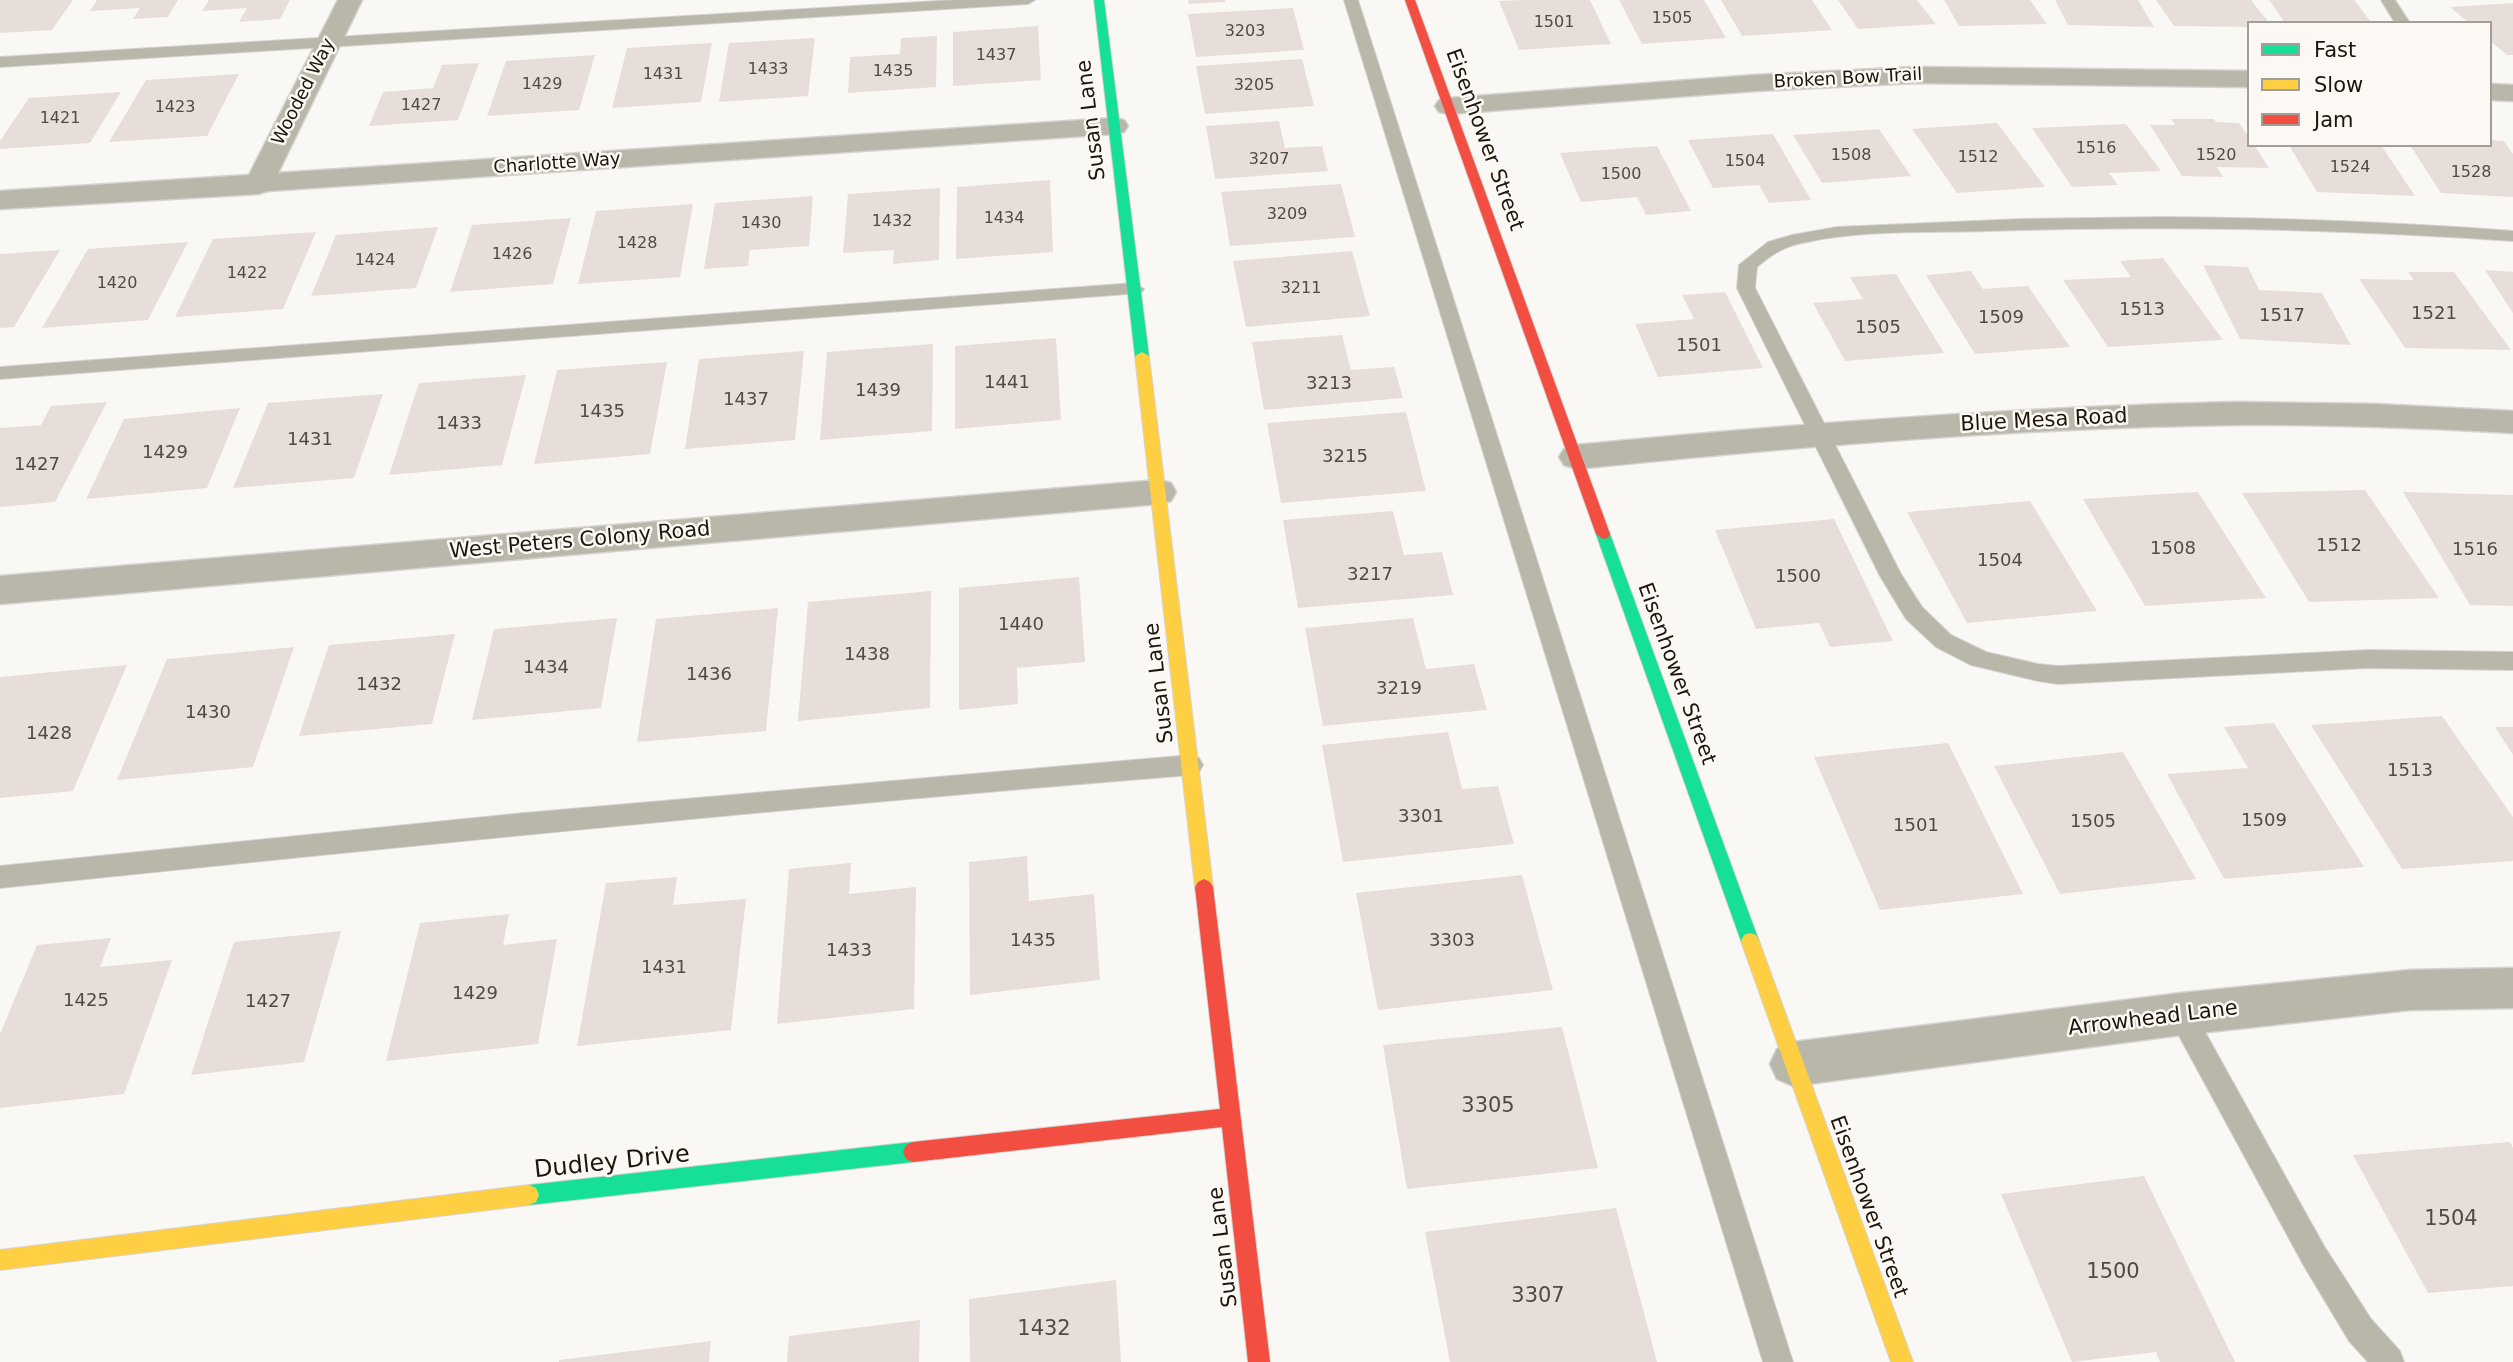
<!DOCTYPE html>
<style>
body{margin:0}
#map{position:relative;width:2513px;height:1362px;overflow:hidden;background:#faf8f5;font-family:"DejaVu Sans",sans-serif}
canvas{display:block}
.legend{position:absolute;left:2247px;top:21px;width:245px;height:126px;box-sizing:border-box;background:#fcf8f3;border:2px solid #a39e97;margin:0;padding:9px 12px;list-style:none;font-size:21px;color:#1e160d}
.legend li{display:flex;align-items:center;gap:14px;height:35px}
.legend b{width:35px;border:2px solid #a39e97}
</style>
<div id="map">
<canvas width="2513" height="1362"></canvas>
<ul class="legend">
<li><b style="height:9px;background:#16e098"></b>Fast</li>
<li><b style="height:9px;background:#ffcf43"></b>Slow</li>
<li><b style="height:9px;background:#f24e42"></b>Jam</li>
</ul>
</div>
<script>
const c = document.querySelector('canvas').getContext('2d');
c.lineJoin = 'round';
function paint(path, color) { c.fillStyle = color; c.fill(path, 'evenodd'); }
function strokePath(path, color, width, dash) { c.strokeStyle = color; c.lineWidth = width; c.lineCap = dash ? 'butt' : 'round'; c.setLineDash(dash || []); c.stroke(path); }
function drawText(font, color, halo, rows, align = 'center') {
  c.font = font + ' "DejaVu Sans",sans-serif'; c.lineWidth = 5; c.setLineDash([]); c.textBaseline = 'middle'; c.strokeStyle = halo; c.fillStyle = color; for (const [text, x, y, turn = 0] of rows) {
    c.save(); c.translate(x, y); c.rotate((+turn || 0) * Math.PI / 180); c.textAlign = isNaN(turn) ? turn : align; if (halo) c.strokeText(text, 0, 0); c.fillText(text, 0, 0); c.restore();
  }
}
paint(new Path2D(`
 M0 0H73L52 30 0 33Z
 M97 0H178L168 17 133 19 140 8 90 11Z
 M209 0H290L280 19 239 22 247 8 202 11Z
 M1188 0H1225V2L1189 4Z
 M1522 0H1590L1611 44 1519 50 1499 1Z
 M1619 0H1704L1726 38 1642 44Z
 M1721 0H1812L1832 30 1742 36Z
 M1838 0H1917L1936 24 1858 29Z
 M1944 0H2030L2047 24 1959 26Z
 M2055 0H2138L2154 27 2068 25Z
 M2156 0H2251L2269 23H2249V27L2174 26Z
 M2269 0H2354L2372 23H2285Z
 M2513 3V55H2507L2490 41V23H2469L2450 7Z
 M1293 8 1304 50 1196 57 1188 14Z
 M1038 26 1041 80 953 86V32Z
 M937 36 936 87 848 93 850 57 900 54 901 38Z
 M815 38 808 96 719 102 729 43Z
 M712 43 701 102 612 108 627 48Z
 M595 55 579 110 487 116 506 61Z
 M1302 59 1314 106 1205 114 1196 66Z
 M479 63 458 120 369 126 383 92 433 88 442 65Z
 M239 74 207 136 109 142 146 80Z
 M121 92 90 143 0 149V141L29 98Z
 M2171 119H2214L2216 122 2239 123 2249 137V145H2254L2269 168 2217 167 2223 177 2182 176 2150 125H2175Z
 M1279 121 1285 148 1322 146 1328 171 1215 179 1206 126Z
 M1997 123 2045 187 1957 193 1912 129Z
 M2126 124 2161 171 2109 173 2118 185 2072 187 2032 128Z
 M1879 129 1911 176 1822 183 1793 135Z
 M1773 134 1811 200 1769 203 1759 185 1713 188 1688 140Z
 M2490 140 2504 141 2513 154V197L2441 193 2410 145H2490Z
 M2289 145H2381L2415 196 2317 192Z
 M1657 146 1691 211 1646 215 1637 197 1581 202 1560 153Z
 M1050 180 1053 252 956 259 957 187Z
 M1341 184 1355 237 1230 246 1221 192Z
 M940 188 939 260 893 264 894 250 843 253 848 194Z
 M813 196 809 246 750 250 748 266 704 269 715 203Z
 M693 204 680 277 578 284 596 211Z
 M571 218 553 284 450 292 472 225Z
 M438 227 416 288 311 296 336 235Z
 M316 232 283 309 175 317 213 239Z
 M188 242 148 320 42 328 88 249Z
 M60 250 14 327 0 328V254Z
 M1352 251 1370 316 1246 327 1233 261Z
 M2163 258 2223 340 2108 347 2063 280 2131 277 2120 261Z
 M2203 265 2248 267 2259 290 2322 293 2351 345 2240 339Z
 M2485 270 2513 272V313Z
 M1971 271 1983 289 2028 286 2070 347 1975 354 1926 275Z
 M2408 272H2454L2511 350 2405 348 2359 279 2414 280Z
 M1896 274 1944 353 1845 361 1813 303 1863 299 1850 277Z
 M1725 292 1763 368 1658 377 1635 324 1694 319 1682 295Z
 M1342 335 1351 370 1394 367 1403 398 1264 410 1252 342Z
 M1056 338 1061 420 955 429V346Z
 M933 344 932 431 820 440 827 352Z
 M804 351 795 440 685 449 699 359Z
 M667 362 650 454 534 464 557 370Z
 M526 375 502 465 389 475 419 383Z
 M383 394 354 478 233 488 268 403Z
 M107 402 55 502 0 507V428L41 425 51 406Z
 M240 408 207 488 86 499 124 419Z
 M1406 412 1426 491 1281 503 1267 423Z
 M2365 490 2439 598 2309 602 2242 493Z
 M2198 492 2266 598 2145 606 2083 499Z
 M2403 492 2513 495V606L2470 605Z
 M2030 501 2097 611 1967 623 1907 512Z
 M1393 511 1404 555 1442 552 1453 595 1298 608 1283 520Z
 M1834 519 1893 641 1830 647 1819 623 1756 629 1715 530Z
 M1079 577 1085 662 1017 668 1018 704 959 710V588Z
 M931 591 930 708 798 721 808 602Z
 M778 608 766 731 637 742 656 619Z
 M617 618 601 708 472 720 494 629Z
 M1413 618 1426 669 1474 664 1487 710 1323 726 1305 628Z
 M455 634 432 724 299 736 329 645Z
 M294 647 253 767 117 780 167 659Z
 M127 665 73 791 0 798V677Z
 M2442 716 2513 817V861L2402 869 2311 725Z
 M2274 723 2364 867 2224 879 2167 774 2248 768 2224 727Z
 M2495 727H2513V755Z
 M1448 732 1462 789 1498 786 1514 844 1343 862 1322 745Z
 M1948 743 2023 894 1880 910 1814 757Z
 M2123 752 2196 879 2060 894 1994 766Z
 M1027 856 1029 901 1094 894 1100 980 970 995 969 862Z
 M851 863 849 894 916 887 914 1009 777 1024 789 869Z
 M1522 875 1553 990 1378 1010 1356 893Z
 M677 877 673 905 746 899 731 1030 577 1046 606 883Z
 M509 914 503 945 557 939 538 1044 386 1061 420 923Z
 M341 931 304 1062 191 1075 234 942Z
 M111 938 100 967 172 960 124 1094 0 1108V1034L37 945Z
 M1562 1027 1598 1168 1407 1189 1383 1045Z
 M2510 1142 2513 1148V1286L2428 1293 2353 1155Z
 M2144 1176 2235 1362H2160L2156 1352 2072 1362 2001 1194Z
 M1616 1208 1657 1362H1450L1425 1232Z
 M1116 1280 1121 1362H970L969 1299Z
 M920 1320 919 1362H787L789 1336Z
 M711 1341 709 1362H559V1360Z`), '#e7ded9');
const lane = new Path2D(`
 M954 0H1035L1028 4 0 67V57Z
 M1344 0H1358L1793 1362H1763Z
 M2381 0H2395L2410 23H2395Z
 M2162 217C2280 218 2396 222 2513 231V241C2338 229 2163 225 1988 231 1926 233 1859 229 1798 244 1781 248 1770 256 1757 267L1755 288 1901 574 1922 607 1951 635 1986 652 2038 664 2058 666 2368 650 2513 652V670L2368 668 2058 684 2038 681 1971 665 1936 647 1906 619 1880 576 1737 288 1739 265 1768 242 1792 235 1837 227 2022 219Z
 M1135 283 1144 289 1141 293 0 379V367Z
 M1191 755 1199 758 1203 765 1199 772 1191 775C793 807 397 847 0 888V866L524 813Z
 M2181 1002 2190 1005 2324 1246 2371 1319 2400 1351 2404 1362H2368L2349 1341 2304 1266 2172 1023 2168 1014 2172 1005Z`);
const street = new Path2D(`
 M338 0H362L278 173 1114 118 1124 120 1128 126 1124 132 1114 134 268 191 258 194 0 209V191L249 175Z
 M1915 67 2249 71V87L1915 83 1755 91 1449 114 1439 112 1435 106 1439 100 1449 98 1755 75Z
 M2490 84 2513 85V101L2490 100Z
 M2234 402 2374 404 2513 411V433C2419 428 2326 424 2232 425 2013 428 1794 447 1576 469L1564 465 1559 457 1564 449 1576 445C1795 424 2014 407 2234 402Z
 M1159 480 1171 483 1176 492 1171 501 1159 504 0 604V576Z
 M2513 968V1008L2410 1010 2181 1035 1793 1086 1777 1079 1770 1064 1777 1049 1793 1042 2181 993 2410 970Z`);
const fast = new Path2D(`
 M1094 0H1104L1149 356 1142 360 1135 356Z
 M1603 529 1610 534 1759 941 1756 947 1750 949 1744 947 1741 941 1596 534Z
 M913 1142 920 1145 923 1152 920 1159 913 1162 529 1205 522 1202 519 1195 522 1188 529 1185Z`);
const slow = new Path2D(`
 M1142 352 1149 356 1213 887 1210 892 1204 895 1198 892 1195 887 1135 356Z
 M1750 933 1756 935 1759 941 1913 1362H1891L1741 941 1744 935Z
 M529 1185 536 1188 539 1195 536 1202 529 1205 0 1270V1250Z`);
const jam = new Path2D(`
 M1405 0H1415L1610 534 1608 538 1603 539 1596 534Z
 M1204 879 1210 882 1213 887 1270 1362H1248L1222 1127 913 1162 906 1159 903 1152 906 1145 913 1142 1220 1109 1195 887 1198 882Z`);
strokePath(lane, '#d6d4d1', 2);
strokePath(street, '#d6d4d1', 3);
strokePath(fast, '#d6d4d1', 2);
strokePath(slow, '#d6d4d1', 2);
strokePath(jam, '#d6d4d1', 2);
paint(lane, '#b9b6aa');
paint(street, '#b9b6aa');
paint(fast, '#16e098');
paint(slow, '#ffcf43');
paint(jam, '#f24e42');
drawText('16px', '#524a42', null, [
 ["1505",1672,19],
 ["1501",1554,23],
 ["3203",1245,32],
 ["1437",996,56],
 ["1433",768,70],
 ["1435",893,72],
 ["1431",663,75],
 ["1429",542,85],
 ["3205",1254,86],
 ["1427",421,106],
 ["1423",175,108],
 ["1421",60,119],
 ["1516",2096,149],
 ["1508",1851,156],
 ["1520",2216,156],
 ["1512",1978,158],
 ["3207",1269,160],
 ["1504",1745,162],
 ["1524",2350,168],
 ["1528",2471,173],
 ["1500",1621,175],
 ["3209",1287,215],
 ["1434",1004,219],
 ["1432",892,222],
 ["1430",761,224],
 ["1428",637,244],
 ["1426",512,255],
 ["1424",375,261],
 ["1422",247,274],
 ["1420",117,284],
 ["3211",1301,289]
]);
drawText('18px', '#1e160d', '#fcf8f3', [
 ["Broken Bow Trail",1848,79,-3],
 ["Wooded Way",304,92,-63],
 ["Charlotte Way",557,164,-4]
]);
drawText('18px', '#524a42', null, [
 ["1513",2142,310],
 ["1521",2434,314],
 ["1517",2282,316],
 ["1509",2001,318],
 ["1505",1878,328],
 ["1501",1699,346],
 ["1441",1007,383],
 ["3213",1329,384],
 ["1439",878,391],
 ["1437",746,400],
 ["1435",602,412],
 ["1433",459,424],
 ["1431",310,440],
 ["1429",165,453],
 ["3215",1345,457],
 ["1427",37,465],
 ["1512",2339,546],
 ["1508",2173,549],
 ["1516",2475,550],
 ["1504",2000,561],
 ["3217",1370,575],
 ["1500",1798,577],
 ["1440",1021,625],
 ["1438",867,655],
 ["1434",546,668],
 ["1436",709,675],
 ["1432",379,685],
 ["3219",1399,689],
 ["1430",208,713],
 ["1428",49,734],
 ["1513",2410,771],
 ["3301",1421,817],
 ["1509",2264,821],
 ["1505",2093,822],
 ["1501",1916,826],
 ["1435",1033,941],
 ["3303",1452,941],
 ["1433",849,951],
 ["1431",664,968],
 ["1429",475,994],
 ["1425",86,1001],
 ["1427",268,1002]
]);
drawText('21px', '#1e160d', '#fcf8f3', [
 ["Susan Lane",1092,120,-97],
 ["Eisenhower Street",1484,140,70],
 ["Blue Mesa Road",2044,421,-3],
 ["West Peters Colony Road",580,541,-5],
 ["Eisenhower Street",1676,674,70],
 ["Susan Lane",1160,683,-97],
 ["Arrowhead Lane",2153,1019,-7],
 ["Eisenhower Street",1868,1207,70],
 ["Susan Lane",1224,1247,-97]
]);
drawText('21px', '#524a42', null, [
 ["3305",1488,1107],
 ["1504",2451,1220],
 ["1500",2113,1273],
 ["3307",1538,1297],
 ["1432",1044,1330]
]);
drawText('24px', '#1e160d', '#fcf8f3', [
 ["Dudley Drive",612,1163,-6]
]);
</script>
